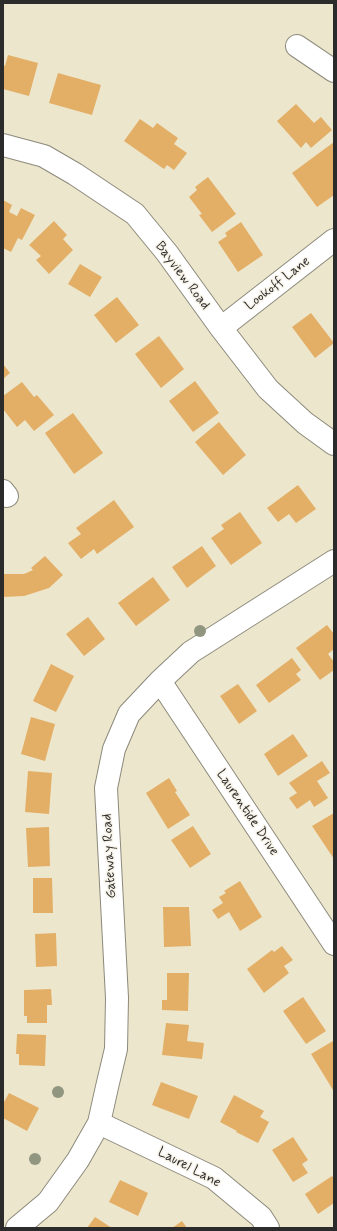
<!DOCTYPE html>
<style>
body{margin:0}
#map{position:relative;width:337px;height:1231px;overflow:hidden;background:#ece7cc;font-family:Mynerve,sans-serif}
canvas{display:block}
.frame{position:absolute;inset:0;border:4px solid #2b2b2b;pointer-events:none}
</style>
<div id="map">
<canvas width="337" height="1231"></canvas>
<div class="frame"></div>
</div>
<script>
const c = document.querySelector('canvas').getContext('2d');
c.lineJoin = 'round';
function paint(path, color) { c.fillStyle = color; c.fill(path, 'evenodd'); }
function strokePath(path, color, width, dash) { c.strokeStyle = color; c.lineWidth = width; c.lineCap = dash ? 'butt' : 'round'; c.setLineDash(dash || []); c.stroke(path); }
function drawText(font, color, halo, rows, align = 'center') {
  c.font = font + ' Mynerve,sans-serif'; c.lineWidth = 3; c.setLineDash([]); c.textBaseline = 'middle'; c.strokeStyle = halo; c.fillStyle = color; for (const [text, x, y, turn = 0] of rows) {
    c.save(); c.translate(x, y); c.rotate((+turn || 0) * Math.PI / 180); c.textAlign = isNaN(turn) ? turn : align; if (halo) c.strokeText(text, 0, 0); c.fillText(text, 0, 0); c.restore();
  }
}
paint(new Path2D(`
 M8 55 38 63 29 96 3 89V65L5 66Z
 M58 73 101 85 92 115 49 103Z
 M296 104 314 123 321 117 332 130 311 148 306 142 301 148 277 121Z
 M140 119 153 128 157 123 178 138 174 144 187 153 174 170 167 165 164 169 124 141Z
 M334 142V195L317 207 292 173Z
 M208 177 236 214 212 232 199 215 202 214 189 197 197 190 195 187Z
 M3 200 12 205 9 212 17 216 21 208 35 215 22 240 18 238 11 252 3 248Z
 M54 221 67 235 63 239 73 250 49 274 36 260 41 256 29 245Z
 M241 222 263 255 238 272 218 242 227 236 225 233Z
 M80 264 102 277 90 297 68 284Z
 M117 297 139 325 116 343 94 315Z
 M311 313 334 343 315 358 292 327Z
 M159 336 184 369 161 388 135 354Z
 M3 364 10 373 3 379Z
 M195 381 219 413 193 432 169 401Z
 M22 382 34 397 37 395 54 415 34 431 25 420 17 427 3 409V396Z
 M73 413 103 453 74 474 45 433Z
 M219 422 246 455 223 475 195 442Z
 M298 485 316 509 296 523 289 514 278 522 267 508Z
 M114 500 134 527 97 554 94 549 81 559 68 543 81 534 76 528Z
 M240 512 262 543 231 565 211 538 224 529 221 525Z
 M202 546 216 566 187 588 172 567Z
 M45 556 63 575 49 588 24 596 3 597V574H24L33 570 31 568Z
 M153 577 170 600 136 626 118 603Z
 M88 617 105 639 84 656 66 634Z
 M327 625 334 634V649L328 654 334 662V670L320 680 296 648Z
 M292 658 301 670 296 674 301 680 269 703 256 685Z
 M51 664 74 676 56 712 33 701Z
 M238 684 257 711 239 724 220 696Z
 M31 717 55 724 45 761 21 754Z
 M293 734 308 756 278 776 264 754Z
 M322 761 330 773 317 781 328 798 314 807 310 800 297 809 289 798 297 793 289 783Z
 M28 771 52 773 49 814 25 812Z
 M169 778 177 791 175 792 190 815 168 829 146 793Z
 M334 813V859L312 826Z
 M193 826 211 854 190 868 171 840Z
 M49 827 50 866 28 867 26 828Z
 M33 878H52L53 913H33Z
 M240 881 262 917 240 931 229 912 218 919 212 910 223 903 219 897 226 893 224 891Z
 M163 907H189L191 946 164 947Z
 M56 933 57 966 36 967 35 934Z
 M282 946 293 960 284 966 289 973 264 993 247 969 272 950 274 952Z
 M167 973H189L188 1011 162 1010V1000H167Z
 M51 989 52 1005H47V1023H27V1016H24V990Z
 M303 997 326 1031 306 1044 283 1011Z
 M166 1023 189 1025 187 1041 204 1043 202 1059 162 1055Z
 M17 1034 46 1035 45 1066 19 1065V1054H16Z
 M333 1041 334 1043V1089L333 1090 311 1054Z
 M161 1082 198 1096 189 1119 152 1105Z
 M9 1093 39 1108 27 1131 3 1118V1104Z
 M234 1095 264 1111 260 1117 269 1122 258 1143 236 1132 237 1131 220 1122Z
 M293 1137 308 1160 302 1164 308 1173 293 1182 272 1150Z
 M332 1176 334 1179V1203L318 1214 305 1194Z
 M120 1180 148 1193 138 1216 109 1202Z
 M95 1217 112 1228H87Z
 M182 1221 187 1228H172Z`), '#e3ae66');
const minor = new Path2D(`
 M297 46 334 71
 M3 145 44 156 75 174 135 214 167 253 221 328 268 389 305 423 334 444
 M221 328 334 240
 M3 491 7 496
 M160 681 334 944
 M99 1123 214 1178 261 1217 268 1228
 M17 1228 48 1202 78 1160 99 1123 107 1087 116 1049 117 998 106 788 114 749 129 714 160 681 191 652 334 561`);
strokePath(minor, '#8c897c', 24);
strokePath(minor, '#fff', 22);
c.fillStyle = '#919680';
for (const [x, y] of [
 [200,631],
 [58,1092],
 [35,1159]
]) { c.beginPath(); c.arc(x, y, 6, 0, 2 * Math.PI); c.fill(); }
drawText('14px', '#2b2b2b', '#f7f3e8', [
 ["Bayview Road",182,276,53],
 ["Lookoff Lane",278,284,-38],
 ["Laurentide Drive",247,813,56],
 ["Gateway Road",110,856,-93],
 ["Laurel Lane",189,1168,28]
]);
</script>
